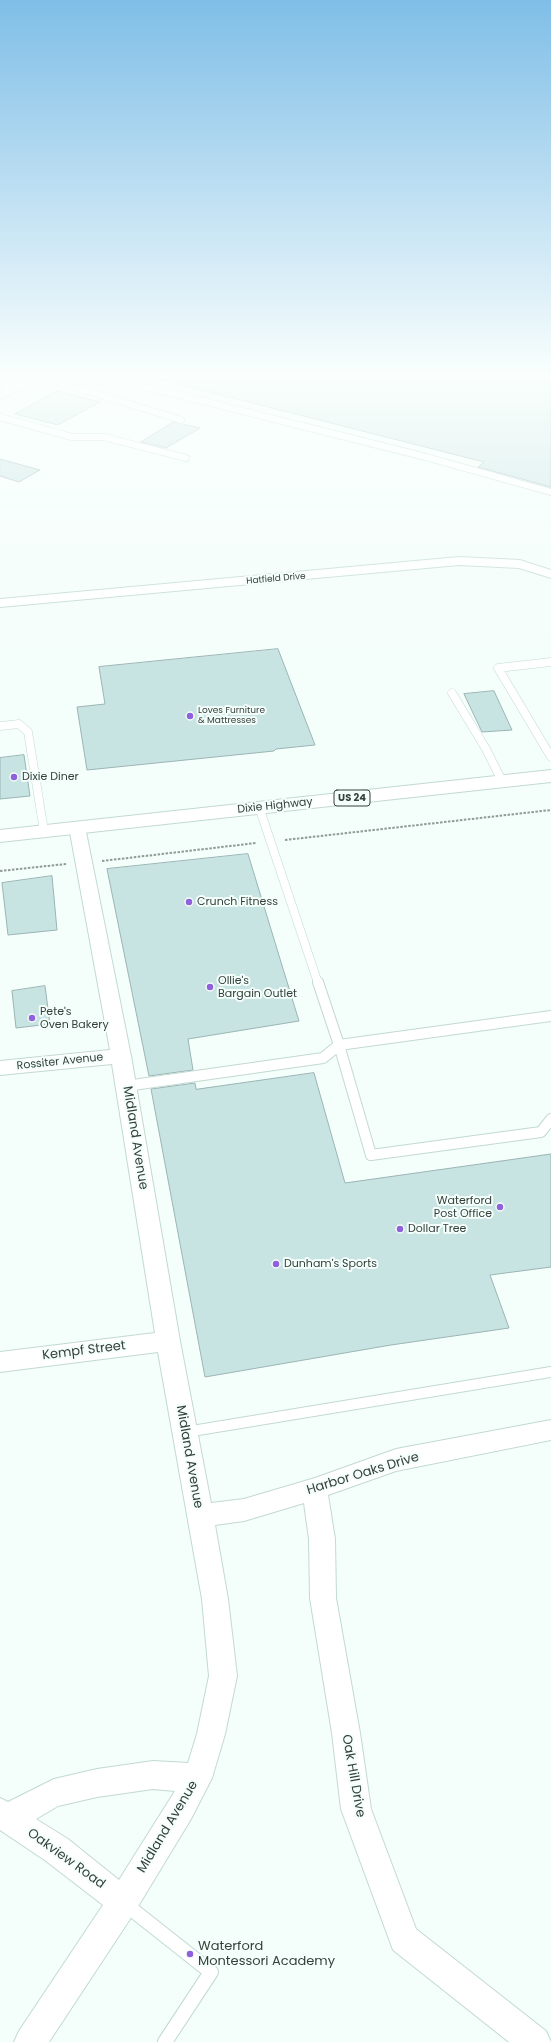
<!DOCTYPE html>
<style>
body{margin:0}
canvas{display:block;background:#f4fefa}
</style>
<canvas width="551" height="2042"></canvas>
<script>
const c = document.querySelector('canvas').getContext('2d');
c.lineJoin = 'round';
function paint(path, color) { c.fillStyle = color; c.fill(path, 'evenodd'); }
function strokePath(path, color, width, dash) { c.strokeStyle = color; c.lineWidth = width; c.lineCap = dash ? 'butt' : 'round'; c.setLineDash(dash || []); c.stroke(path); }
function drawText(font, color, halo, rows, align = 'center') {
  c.font = font + ' Poppins,sans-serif'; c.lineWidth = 4; c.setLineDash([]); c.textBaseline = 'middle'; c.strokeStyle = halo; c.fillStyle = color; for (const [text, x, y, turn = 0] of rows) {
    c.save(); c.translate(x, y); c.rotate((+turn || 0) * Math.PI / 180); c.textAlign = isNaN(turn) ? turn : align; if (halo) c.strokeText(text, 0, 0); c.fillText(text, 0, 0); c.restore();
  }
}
const building = new Path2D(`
 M163 374H551V487L478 467 484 462 162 380Z
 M57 391 100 402 58 425 15 414Z
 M174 422 200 428 166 448 141 442Z
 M0 459 40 470 19 482 0 476Z
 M278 649 315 745 276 749 274 751 87 770 77 707 105 704 99 667Z
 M494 691 512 730 482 732 464 694Z
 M24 755 30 796 0 799V758Z
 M248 854 299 1021 188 1039 193 1070 149 1076 107 869Z
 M52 876 57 930 8 935 2 883Z
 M45 986 50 1024 16 1028 12 991Z
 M314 1073 345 1183 551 1154V1267L490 1275 509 1328 391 1345 205 1377 151 1089 195 1083 196 1089Z`);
paint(building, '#c7e3e2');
strokePath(building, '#9bb5b5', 1);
const laneFar3 = new Path2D(`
 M92 374 103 376
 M108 374 103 376 426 457 551 492
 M39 376 181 420
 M0 383 17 387
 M0 417 72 437H104L186 458`);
const laneFar2 = new Path2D(`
 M551 662 498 668 551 757
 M452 693 486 749 502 781
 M0 726 19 724 28 732 44 831
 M259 807 318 983`);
const laneFar1 = new Path2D(`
 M318 982 339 1045 371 1155 541 1132 551 1119
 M126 1086 323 1058 339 1045 551 1016
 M186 1432 551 1372`);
const lane = new Path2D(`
 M125 1904 211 1972 165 2042`);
const street = new Path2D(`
 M459 557 520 560 551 570V578L519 568 459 565 0 607V599Z
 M77 822 83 824 85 827 131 1056 180 1341 211 1503 244 1499 315 1478 396 1449 551 1420V1440L396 1471 328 1495 335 1539 336 1598 360 1733 371 1809 416 1929 546 2031 551 2042H509L393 1950 341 1809 332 1733 310 1598 309 1539 304 1503 244 1521 215 1525 228 1599 237 1676 225 1734 212 1778 191 1819 134 1913 49 2042H14L19 2031 103 1905 46 1861 0 1830V1798L8 1802 54 1779 97 1769 153 1761 188 1763 197 1734 209 1676 202 1599 158 1352 0 1372V1352L155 1333 112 1064 0 1075V1061L110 1050 69 827 71 824ZM153 1789 175 1791 119 1880 68 1839 36 1819 58 1806 97 1797Z`);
const secondary = new Path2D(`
 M35 374H50L48 377 0 399V390Z`);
const primary = new Path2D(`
 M551 770V782L0 842V830Z`);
strokePath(laneFar3, '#c2dad1', 8);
strokePath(laneFar2, '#c2dad1', 9);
strokePath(laneFar1, '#c2dad1', 12);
strokePath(lane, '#c2dad1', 16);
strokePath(street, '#c2dad1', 2);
strokePath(secondary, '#c2dad1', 2);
strokePath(primary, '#c2dad1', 2);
strokePath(new Path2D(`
 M285 840 551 810
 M102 861 256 843
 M0 871 66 864`), '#909a96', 2, [2.5, 1.5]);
strokePath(laneFar3, '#fff', 6);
strokePath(laneFar2, '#fff', 8);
strokePath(laneFar1, '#fff', 10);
strokePath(lane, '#fff', 14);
paint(street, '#fff');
paint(secondary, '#fff');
paint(primary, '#fff');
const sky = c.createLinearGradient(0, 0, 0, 660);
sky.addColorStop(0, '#7fbee7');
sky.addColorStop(0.57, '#fafffd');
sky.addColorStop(1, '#fafffd00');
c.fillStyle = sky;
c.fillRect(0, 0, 551, 660);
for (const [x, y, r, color] of [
 [190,716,4,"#8f61db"],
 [14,777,4,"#8f61db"],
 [189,902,4,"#8f61db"],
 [210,987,4,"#8f61db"],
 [32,1018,4,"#8f61db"],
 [500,1207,4,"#8f61db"],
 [400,1229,4,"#8f61db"],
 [276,1264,4,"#8f61db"],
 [190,1954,4,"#8f61db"]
]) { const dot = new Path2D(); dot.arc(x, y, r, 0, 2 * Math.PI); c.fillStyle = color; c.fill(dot); strokePath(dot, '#f4fefa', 1.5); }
drawText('9px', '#353f3b', '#f4fefa', [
 ["Hatfield Drive",276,579,-5]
]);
drawText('9px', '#353f3b', '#f4fefa', [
 ["Loves Furniture",198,711],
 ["& Mattresses",198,721]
], 'left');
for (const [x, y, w] of [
 [352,798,36]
]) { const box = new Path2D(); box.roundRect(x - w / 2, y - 8, w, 16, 3); c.fillStyle = '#f4fefa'; c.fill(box); strokePath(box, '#353f3b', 1); }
drawText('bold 10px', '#353f3b', null, [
 ["US 24",352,798]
]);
drawText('11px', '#353f3b', '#f4fefa', [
 ["Dixie Diner",22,777],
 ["Crunch Fitness",197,902],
 ["Ollie's",218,981],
 ["Bargain Outlet",218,994],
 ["Pete's",40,1012],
 ["Oven Bakery",40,1025],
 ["Waterford",492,1201,"right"],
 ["Post Office",492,1214,"right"],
 ["Dollar Tree",408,1229],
 ["Dunham's Sports",284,1264]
], 'left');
drawText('11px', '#353f3b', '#f4fefa', [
 ["Dixie Highway",275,806,-6],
 ["Rossiter Avenue",60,1062,-6]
]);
drawText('13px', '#353f3b', '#f4fefa', [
 ["Midland Avenue",135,1138,81],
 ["Kempf Street",84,1351,-7],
 ["Midland Avenue",189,1457,80],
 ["Harbor Oaks Drive",363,1474,-17],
 ["Oak Hill Drive",353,1776,80],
 ["Midland Avenue",168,1827,-59],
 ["Oakview Road",66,1859,36]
]);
drawText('13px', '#353f3b', '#f4fefa', [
 ["Waterford",198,1947],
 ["Montessori Academy",198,1962]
], 'left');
</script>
